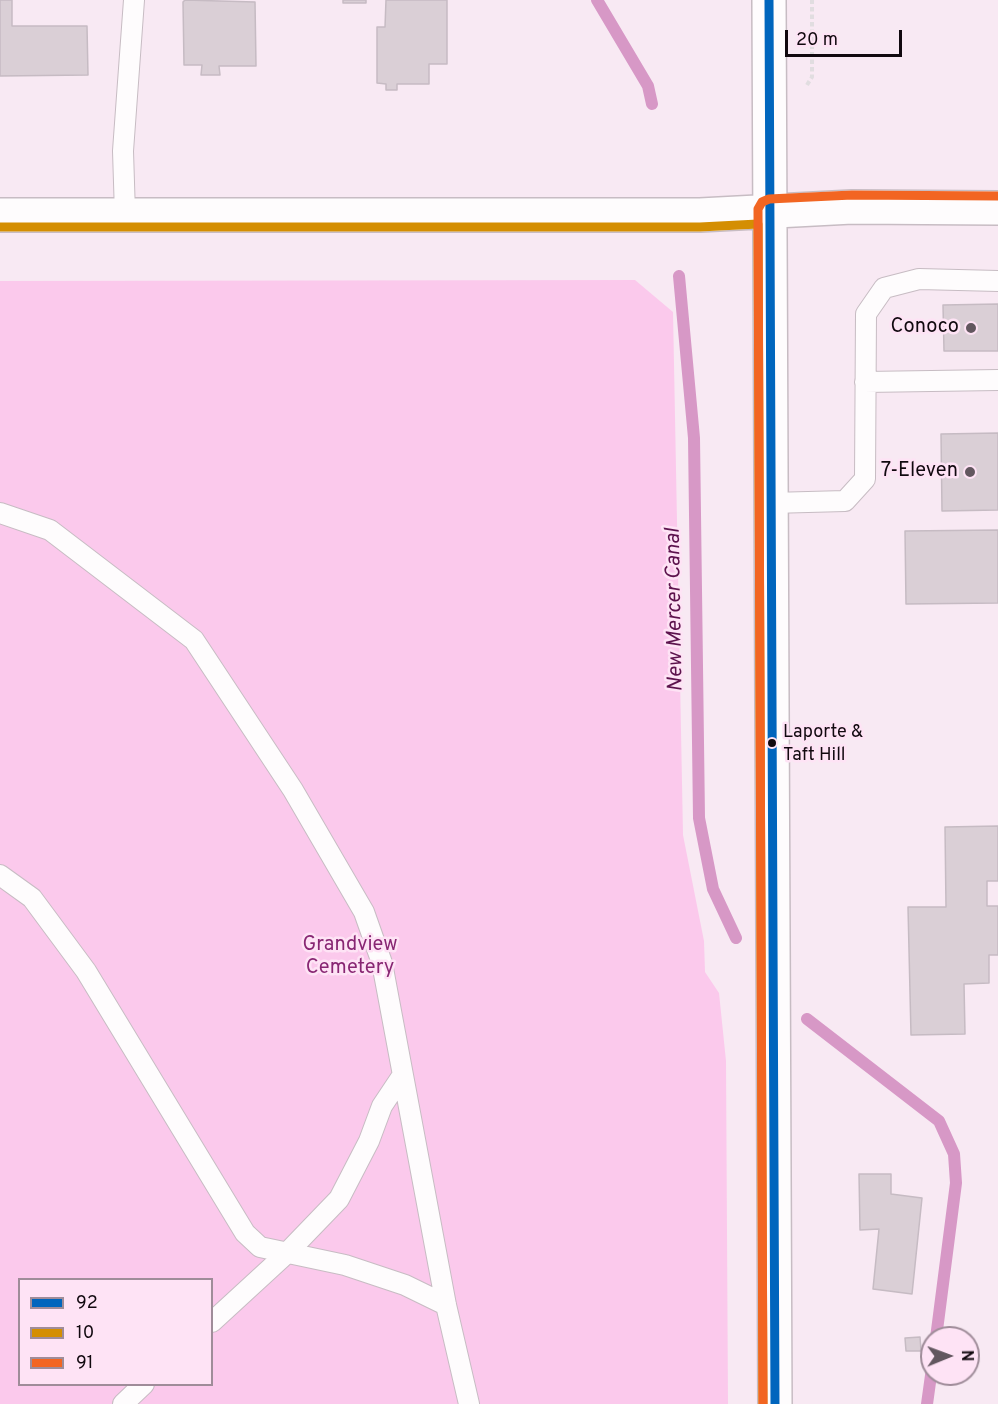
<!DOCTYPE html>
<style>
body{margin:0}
#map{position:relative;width:998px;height:1404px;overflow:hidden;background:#f8e9f3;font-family:Overpass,sans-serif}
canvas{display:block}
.legend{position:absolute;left:18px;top:1278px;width:195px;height:108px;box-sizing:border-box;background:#fee3f5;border:2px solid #9f8c99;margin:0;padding:8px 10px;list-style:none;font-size:18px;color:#11090f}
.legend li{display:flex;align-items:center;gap:12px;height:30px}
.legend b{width:30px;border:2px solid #9f8c99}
.north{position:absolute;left:920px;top:1326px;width:60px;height:60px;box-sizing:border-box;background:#fee3f5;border:2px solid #9f8c99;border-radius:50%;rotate:89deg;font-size:16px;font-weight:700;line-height:24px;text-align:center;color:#11090f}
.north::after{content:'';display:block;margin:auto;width:21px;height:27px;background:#62575f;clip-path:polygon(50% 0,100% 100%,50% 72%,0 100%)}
.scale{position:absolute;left:785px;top:30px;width:117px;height:27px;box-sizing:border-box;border:3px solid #11090f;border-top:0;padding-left:8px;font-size:18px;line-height:21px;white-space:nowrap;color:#11090f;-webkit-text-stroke:4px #fee3f5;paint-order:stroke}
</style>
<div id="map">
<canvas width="998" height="1404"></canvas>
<ul class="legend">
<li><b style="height:8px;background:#0065bd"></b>92</li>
<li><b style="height:8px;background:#d48e02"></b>10</li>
<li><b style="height:8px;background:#f26522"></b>91</li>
</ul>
<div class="north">N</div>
<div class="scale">20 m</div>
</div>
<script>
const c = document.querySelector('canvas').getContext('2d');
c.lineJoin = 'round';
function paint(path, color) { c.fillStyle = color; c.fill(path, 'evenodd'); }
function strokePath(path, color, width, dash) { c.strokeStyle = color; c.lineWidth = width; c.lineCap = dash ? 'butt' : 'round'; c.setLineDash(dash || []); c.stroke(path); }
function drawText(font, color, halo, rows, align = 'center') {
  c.font = font + ' Overpass,sans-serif'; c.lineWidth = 5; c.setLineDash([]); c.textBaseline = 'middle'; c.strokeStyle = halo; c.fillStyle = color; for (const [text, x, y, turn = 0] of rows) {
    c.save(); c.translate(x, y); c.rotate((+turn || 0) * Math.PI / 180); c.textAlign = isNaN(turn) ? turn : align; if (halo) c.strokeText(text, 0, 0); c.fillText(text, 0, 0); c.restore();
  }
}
paint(new Path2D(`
 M635 280 673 312 683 835 704 941 705 972 719 993 726 1061 728 1404H0V281ZM20 1280H212V1384H20Z`), '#fbc9ec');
strokePath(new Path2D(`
 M597 0 648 86 652 104
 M679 276 694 438 699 818 713 889 736 938
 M807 1019 939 1121 954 1154 956 1183 936 1338
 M927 1404 932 1368`), '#d798c6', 12);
const building = new Path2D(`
 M0 0H12V26H87L88 75 0 76Z
 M185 0 255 2 256 66H219L220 75H201L202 65H184L183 2Z
 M343 0H366V3H343Z
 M386 0H447V64H429V84H397V90H386V84L377 83V27H385Z
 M998 304V351H944L943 305Z
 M998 433V510L942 511 941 434Z
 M998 530V603L906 604 905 531Z
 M998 826V881H987V906H998V955H989V983L964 984 965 1034 911 1035 908 907H946L945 827Z
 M859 1174H891V1194L922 1198 912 1294 873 1289 879 1229 860 1230Z
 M920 1337 921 1351H906L905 1338Z`);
paint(building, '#dacfd6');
strokePath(building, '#c6bbc3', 1.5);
const lane = new Path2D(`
 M125 214 123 151 134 0
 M865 382 998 380
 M771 503 845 501 865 479 866 314 884 288 919 279 998 281
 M0 513 50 530 194 640 293 790 364 912 382 963 446 1305 469 1404
 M0 875 32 898 86 971 245 1233 260 1247 345 1265 405 1285 446 1305
 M212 1322 286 1254 339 1199 369 1141 382 1106 402 1076
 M123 1404 144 1384`);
const secondary = new Path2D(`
 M769 0 775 1404
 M0 215H700L852 207 998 208`);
strokePath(lane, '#c7bcc3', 22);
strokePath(secondary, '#c7bcc3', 36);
strokePath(new Path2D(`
 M807 85 812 77V0`), '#e1dde0', 4, [4.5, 3]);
strokePath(lane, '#fefcfd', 20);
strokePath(secondary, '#fefcfd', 33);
strokePath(new Path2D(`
 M769 0 775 1404`), '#0065bd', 9);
strokePath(new Path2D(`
 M0 227H700L758 224 763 1404`), '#d48e02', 9);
strokePath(new Path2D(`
 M763 1404 758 209 762 202 769 199 852 195 998 196`), '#f26522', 9);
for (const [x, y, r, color] of [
 [971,328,6,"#62575f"],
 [970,472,6,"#62575f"],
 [772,743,5,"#11090f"]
]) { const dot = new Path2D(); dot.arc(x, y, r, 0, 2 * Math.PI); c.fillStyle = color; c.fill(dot); strokePath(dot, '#fee3f5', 2); }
drawText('18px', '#11090f', '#fee3f5', [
 ["Laporte &",783,733],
 ["Taft Hill",783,756]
], 'left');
drawText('20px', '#11090f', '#fee3f5', [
 ["Conoco",959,328],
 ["7-Eleven",958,472]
], 'right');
drawText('20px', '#882673', '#fee3f5', [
 ["Grandview",350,946],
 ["Cemetery",350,969]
]);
drawText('italic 21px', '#5d124d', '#fee3f5', [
 ["New Mercer Canal",676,610,-91]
]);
</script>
